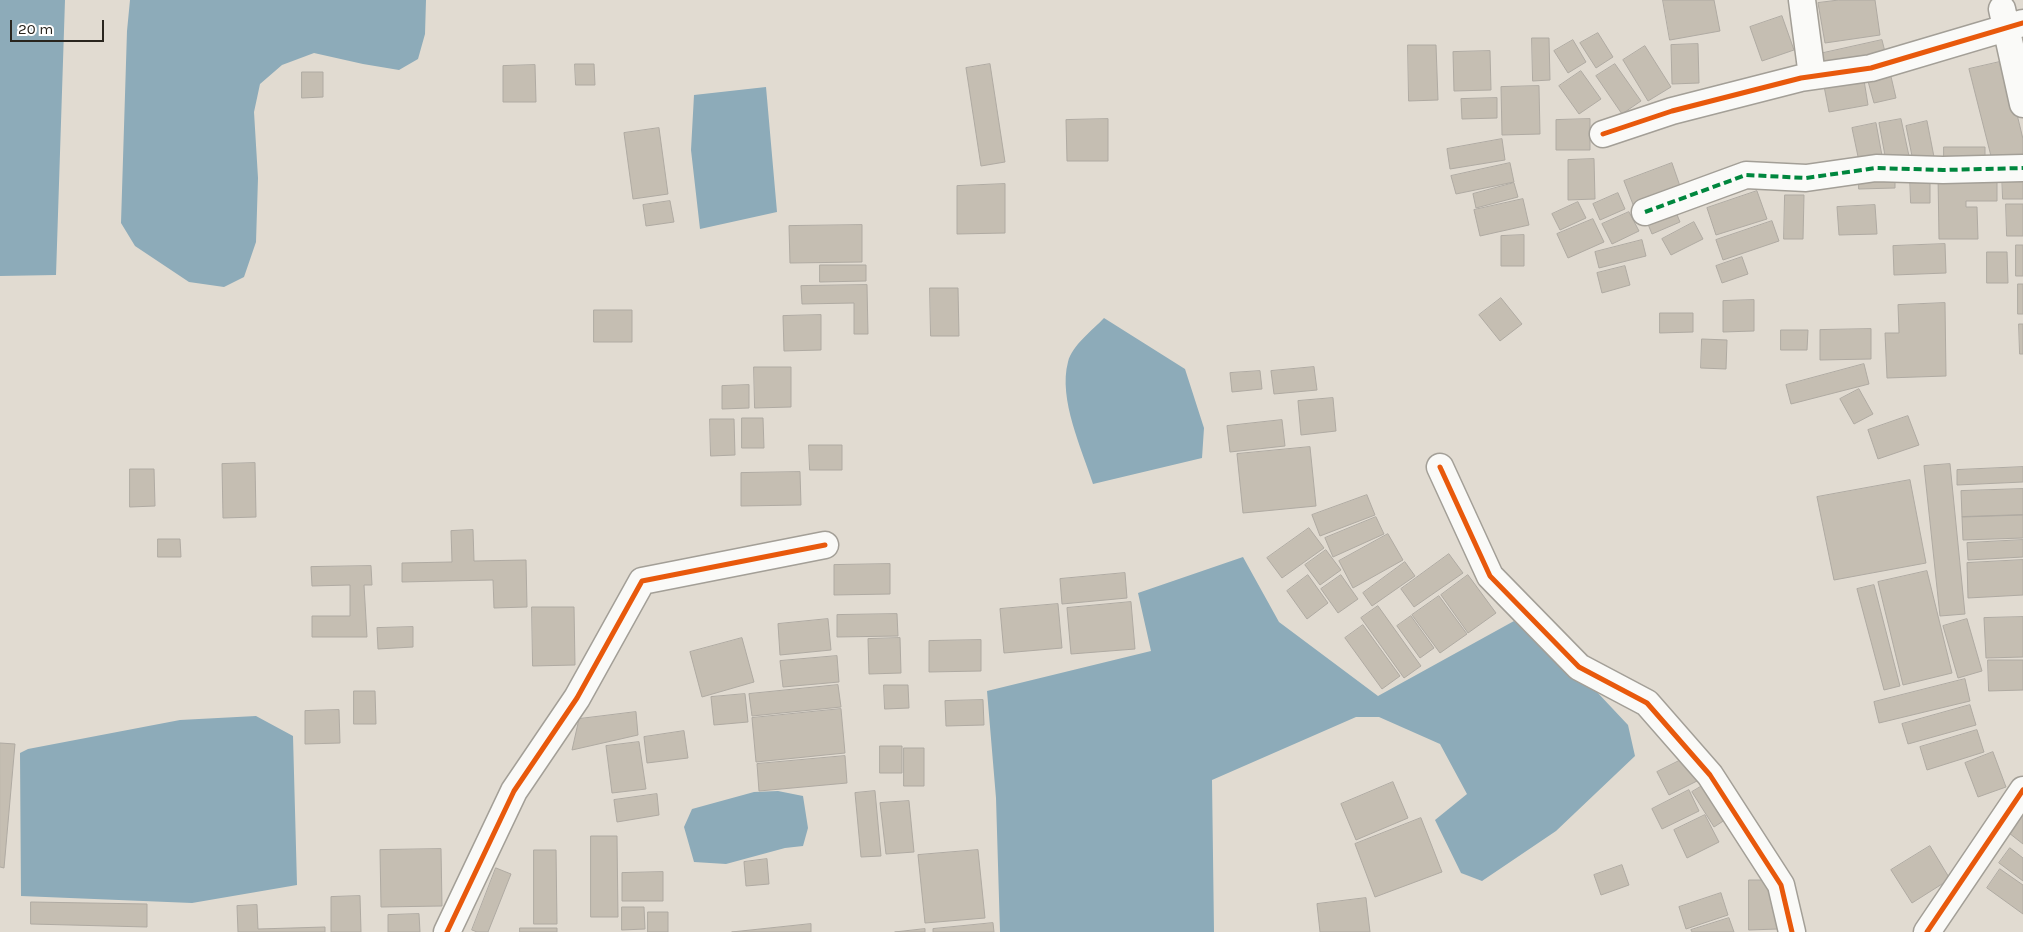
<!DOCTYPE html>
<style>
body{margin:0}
#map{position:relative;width:2023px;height:932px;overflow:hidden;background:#e1dbd1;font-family:Karla,sans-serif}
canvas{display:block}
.scale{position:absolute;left:10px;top:20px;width:94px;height:22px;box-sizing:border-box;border:2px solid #29251e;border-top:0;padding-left:6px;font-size:15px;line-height:18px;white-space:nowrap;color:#29251e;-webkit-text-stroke:4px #fff;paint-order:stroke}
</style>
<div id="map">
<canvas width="2023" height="932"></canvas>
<div class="scale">20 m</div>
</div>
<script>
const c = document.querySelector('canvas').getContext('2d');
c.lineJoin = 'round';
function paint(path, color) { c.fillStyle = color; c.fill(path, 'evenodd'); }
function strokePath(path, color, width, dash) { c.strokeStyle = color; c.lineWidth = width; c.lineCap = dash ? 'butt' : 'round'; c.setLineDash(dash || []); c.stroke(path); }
paint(new Path2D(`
 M0 0H65L56 275 0 276Z
 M130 0H426L425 34 418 59 399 70 363 64 314 53 282 65 260 84 254 112 258 178 256 242 244 277 224 287 189 282 135 246 121 223 127 31Z
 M766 87 777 212 700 229 691 150 694 95Z
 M1104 318 1185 369 1204 428 1202 458 1093 484C1082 449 1058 399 1068 362 1072 345 1093 330 1104 318Z
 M1243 557 1279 622 1378 696 1514 621 1596 691 1628 725 1635 756 1556 831 1482 881 1461 873 1435 820 1467 794 1440 744 1379 717H1356L1212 780 1214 932H1000L996 798 987 691 1151 651 1138 593Z
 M256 716 293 736 297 885 192 903 21 896 20 753 28 749 180 720Z
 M778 791 803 796 808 828 803 846 785 848 726 864 694 862 684 827 692 809 754 792Z`), '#8dabb9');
const building = new Path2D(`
 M1663 0H1714L1720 31 1670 40Z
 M1839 0H1875L1880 35 1825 43 1818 3Z
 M1782 16 1794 50 1762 61 1750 27Z
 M1598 33 1613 57 1596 68 1580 43Z
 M1532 38H1549L1550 80 1533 81Z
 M1573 40 1586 62 1568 73 1554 51Z
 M1882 40 1886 56 1823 70 1819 54Z
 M1698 44 1699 83 1672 84 1671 45Z
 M1408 45H1436L1438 100 1409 101Z
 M1645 46 1671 87 1648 101 1623 60Z
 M1490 51 1491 90 1454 91 1453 52Z
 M2004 61 2023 139V157L1993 164 1969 69Z
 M575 64H594L595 85H576Z
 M990 64 1005 162 981 166 966 68Z
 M1615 64 1641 101 1622 114 1596 76Z
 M535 65 536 102H503V66Z
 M1889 68 1896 98 1874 103 1866 74Z
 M1581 71 1601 99 1579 114 1559 86Z
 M302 72H323V97L302 98Z
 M1863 74 1868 105 1829 112 1823 81Z
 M1539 86 1540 134 1502 135 1501 87Z
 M1497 98V118L1462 119 1461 99Z
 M1108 119V161H1067L1066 120Z
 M1590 119V150H1556V120Z
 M1901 119 1909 156 1886 161 1879 123Z
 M1927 121 1935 162 1914 166 1906 126Z
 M1876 123 1883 161 1860 166 1852 128Z
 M659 128 668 194 633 199 624 133Z
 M1502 139 1505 160 1450 169 1447 149Z
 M1944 147H1985V167H1944Z
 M1594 159 1595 199 1568 200V160Z
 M1510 163 1514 182 1456 194 1451 176Z
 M1672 163 1681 189 1634 207 1624 181Z
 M2002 173H2023V199H2003Z
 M1997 174V201H1966V207H1977L1978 239H1939L1938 175Z
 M1859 175H1895V188L1859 189Z
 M1910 175H1930V203H1911Z
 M1514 183 1518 197 1476 208 1473 194Z
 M1005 184V233L957 234V186Z
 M1757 191 1767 219 1716 235 1707 208Z
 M1618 193 1625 209 1600 220 1593 204Z
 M1785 195H1804L1803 239H1784Z
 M1523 199 1529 225 1480 236 1474 210Z
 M670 201 674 222 646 226 643 205Z
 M1578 202 1586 218 1560 230 1552 214Z
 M2006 204H2023V236H2007Z
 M1673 205 1680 222 1652 234 1645 217Z
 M1875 205 1877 234 1839 235 1837 207Z
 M1629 212 1639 231 1612 244 1602 224Z
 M1593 219 1604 242 1568 258 1557 234Z
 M1772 221 1779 241 1723 260 1716 240Z
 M1694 222 1703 239 1671 255 1662 239Z
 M862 225V262L790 263 789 226Z
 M1524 235V266H1501V236Z
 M1642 240 1646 256 1599 268 1595 252Z
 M1945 244 1946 273 1894 275 1893 246Z
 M2016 245H2023V276H2016Z
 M1987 252H2007L2008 283H1987Z
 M1742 257 1748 274 1722 283 1716 266Z
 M820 265H866V281L820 282Z
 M1625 266 1630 285 1602 293 1597 273Z
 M2018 284H2023V314H2018Z
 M867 285 868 334H854V303L802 304 801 286Z
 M930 288H958L959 336H931Z
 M1501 298 1522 324 1500 341 1479 315Z
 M1754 300V331L1723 332V301Z
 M1945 303 1946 376 1887 378 1885 333H1899L1898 305Z
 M594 310H632V342H594Z
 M1660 313H1693V332L1660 333Z
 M821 315V350L784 351 783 316Z
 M2019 324H2023V354H2020Z
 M1871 329V359L1820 360V330Z
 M1781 330H1808L1807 350H1781Z
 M1702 339 1727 340 1726 369 1701 368Z
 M1864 364 1869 384 1791 404 1786 385Z
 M754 367H791V407L755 408Z
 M1314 367 1317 390 1274 394 1271 371Z
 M1260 371 1262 389 1232 392 1230 373Z
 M749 385V408L722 409V386Z
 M1859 389 1873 414 1854 424 1840 399Z
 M1333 398 1336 431 1301 435 1298 401Z
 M1908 416 1919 445 1878 459 1868 430Z
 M742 418H763L764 448H742Z
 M710 419H734L735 455 711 456Z
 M1282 420 1285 446 1230 452 1227 426Z
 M809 445H842V470H810Z
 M1310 447 1316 506 1243 513 1237 454Z
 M255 463 256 517 223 518 222 464Z
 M1950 464 1965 614 1940 616 1924 466Z
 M2023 467V482L1957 485V470Z
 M130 469H154L155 506 130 507Z
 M800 472 801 505 741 506V473Z
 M1910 480 1926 563 1834 580 1817 497Z
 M2023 489V515L1962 517 1961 491Z
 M1367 495 1375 515 1320 536 1312 515Z
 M2023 515V538L1963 540 1962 517Z
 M1376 517 1384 534 1333 557 1325 538Z
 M1309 528 1324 548 1282 578 1267 558Z
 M473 530 474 561 526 560 527 607 494 608 493 580 402 582V563L452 562 451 531Z
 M1388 534 1403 560 1353 588 1339 561Z
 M158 539H180L181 557H158Z
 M2023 540V557L1968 560 1967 543Z
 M1326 550 1341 570 1320 585 1305 565Z
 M1449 554 1463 573 1414 607 1401 589Z
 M2023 560V595L1968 598 1967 563Z
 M1405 562 1415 576 1372 606 1363 593Z
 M890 564V594L834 595V565Z
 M371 566 372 585H364L367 637H312V616H350V585L312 586 311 567Z
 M1927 571 1952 673 1903 685 1878 582Z
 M1125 573 1127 598 1062 604 1060 579Z
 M1308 575 1328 603 1307 619 1287 591Z
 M1341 575 1358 599 1338 613 1321 589Z
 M1468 575 1496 613 1468 633 1441 595Z
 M1874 585 1900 686 1884 690 1857 589Z
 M1439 596 1467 634 1440 653 1412 615Z
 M1131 602 1135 649 1071 654 1067 608Z
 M1058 604 1062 648 1004 653 1000 609Z
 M1378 606 1421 666 1404 678 1361 618Z
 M532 607H574L575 665 533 666Z
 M897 614 898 636 837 637V615Z
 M1411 616 1434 648 1420 658 1397 626Z
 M2023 617V657L1986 658 1984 618Z
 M828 619 831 650 780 655 778 624Z
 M1967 619 1982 671 1958 678 1943 626Z
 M1363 625 1400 676 1382 689 1345 638Z
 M413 627V647L378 649 377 628Z
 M742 638 754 682 702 697 690 652Z
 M900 638 901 673 869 674 868 639Z
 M981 640V671L929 672V641Z
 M837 656 839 682 783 687 780 661Z
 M1988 660H2023V690L1989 691Z
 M1965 679 1970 701 1879 723 1874 702Z
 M838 685 841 707 752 716 749 694Z
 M884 685H908L909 708 885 709Z
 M354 691H375L376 724H354Z
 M745 694 748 722 714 725 711 697Z
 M983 700 984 725 946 726 945 701Z
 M1970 705 1976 725 1908 744 1902 724Z
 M841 709 845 753 756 762 752 718Z
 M339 710 340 743 305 744V711Z
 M636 712 638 735 572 750 579 719Z
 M1977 730 1984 752 1927 770 1920 747Z
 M684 731 688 758 647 763 644 737Z
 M639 742 646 789 612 793 606 746Z
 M0 743 15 744 4 868 0 867Z
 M880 746H902V773H880Z
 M904 748H924V786H904Z
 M1993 752 2006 787 1978 797 1965 763Z
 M845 756 847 783 759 791 757 764Z
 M1687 757 1699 780 1669 795 1657 772Z
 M1393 782 1408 818 1356 840 1341 804Z
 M1707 783 1728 818 1714 827 1692 792Z
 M1689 790 1699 811 1662 829 1652 809Z
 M875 791 881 856 861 857 855 793Z
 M657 794 659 815 617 822 614 800Z
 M909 801 914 852 886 854 880 803Z
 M1705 815 1719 842 1687 858 1674 830Z
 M2023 815V844L2009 833Z
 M1421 818 1442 872 1375 897 1355 844Z
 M591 836H617L618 917H591Z
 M1930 846 1950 879 1912 903 1891 870Z
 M2010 848 2023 858V881L1999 863Z
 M441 849 442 906 381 907 380 850Z
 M534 850H556L557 924H534Z
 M978 850 985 918 925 923 918 855Z
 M767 859 769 884 746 886 744 862Z
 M1622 865 1629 885 1601 895 1594 875Z
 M496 868 511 874 488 932H477L472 930Z
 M2000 869 2023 885V914L1987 888Z
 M663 872V901H622V873Z
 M1749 880H1777L1778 929 1749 930Z
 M1721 893 1728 915 1686 929 1679 907Z
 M360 896 361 932H331V897Z
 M1366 898 1370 932H1320L1317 904Z
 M31 902 147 904V927L31 924Z
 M257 905 258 929 325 927V932H238L237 906Z
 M622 907H644L645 929 622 930Z
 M648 912H668V932H648Z
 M419 914 420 932H388V915Z
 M1729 918 1734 932H1692L1691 930Z
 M993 923 994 932H933V929Z
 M811 924V932H732Z
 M520 928H557V932H520Z
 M925 929V932H895Z`);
paint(building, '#c5beb2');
strokePath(building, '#afaaa2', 1);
const street = new Path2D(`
 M1802 0 1812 76
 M2002 9 2023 104
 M1603 134 1672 111 1801 78 1871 68 2023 23
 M1645 212 1746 175 1806 178 1876 168 1943 170 2023 168
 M1440 467 1490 576 1579 667 1647 703 1710 775 1781 885 1792 932
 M447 932 514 791 577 698 642 581 825 545
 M1927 932 2023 790`);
strokePath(street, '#a39f97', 29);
strokePath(street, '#fafaf8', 26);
strokePath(new Path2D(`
 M1645 212 1746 175 1806 178 1876 168 1943 170 2023 168`), '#00873e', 4, [8, 4]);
strokePath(new Path2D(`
 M1603 134 1672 111 1801 78 1871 68 2023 23
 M1440 467 1490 576 1579 667 1647 703 1710 775 1781 885 1792 932
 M447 932 514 791 577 698 642 581 825 545
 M1927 932 2023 790`), '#e8590c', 5);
</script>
